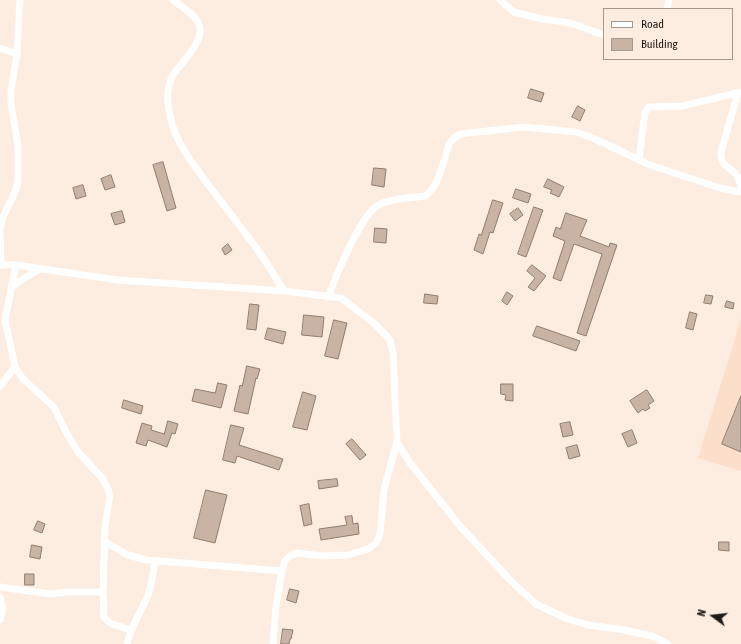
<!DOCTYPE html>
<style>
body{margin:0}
#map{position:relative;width:741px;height:644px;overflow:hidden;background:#fdece0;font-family:"Asap Condensed",sans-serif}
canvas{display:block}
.legend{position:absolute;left:603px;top:8px;width:130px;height:52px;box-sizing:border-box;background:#fdece0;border:1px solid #a5988e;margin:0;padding:5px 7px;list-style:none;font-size:12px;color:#201914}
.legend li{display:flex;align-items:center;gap:8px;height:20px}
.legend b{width:20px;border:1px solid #a5988e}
.north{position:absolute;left:693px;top:596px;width:40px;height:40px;-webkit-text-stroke:3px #fdece0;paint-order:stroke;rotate:285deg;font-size:11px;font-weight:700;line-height:16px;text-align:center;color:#201914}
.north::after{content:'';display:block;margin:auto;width:14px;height:18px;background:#201914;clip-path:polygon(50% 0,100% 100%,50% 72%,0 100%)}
</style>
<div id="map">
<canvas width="741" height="644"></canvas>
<ul class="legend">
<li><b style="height:5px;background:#fff"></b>Road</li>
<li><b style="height:11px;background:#c8b3a5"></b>Building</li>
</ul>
<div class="north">N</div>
</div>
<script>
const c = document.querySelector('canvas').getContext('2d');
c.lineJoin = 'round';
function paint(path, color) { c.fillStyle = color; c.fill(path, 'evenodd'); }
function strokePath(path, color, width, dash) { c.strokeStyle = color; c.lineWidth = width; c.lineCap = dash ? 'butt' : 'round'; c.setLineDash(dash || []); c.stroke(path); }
paint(new Path2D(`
 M741 319V471L698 458Z`), '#fcdfcb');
const building = new Path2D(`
 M531 89 544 93 541 102 528 98Z
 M578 106 585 110 580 121 572 117Z
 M163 162 176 208 167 211 153 165Z
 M374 168 386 169 384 187 372 185Z
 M111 175 115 187 105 190 101 179Z
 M548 179 564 187 559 197 550 193 552 190 544 187Z
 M83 185 86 196 76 199 73 188Z
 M516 189 531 194 528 203 513 198Z
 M493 200 503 203 493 233 490 232 483 254 474 250 479 234 481 235Z
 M534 207 543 210 526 257 518 254Z
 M518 208 523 215 515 221 510 214Z
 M122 211 125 222 115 225 111 214Z
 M566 213 587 220 580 236 609 247 610 243 617 245 586 336 577 333 602 254 574 244 561 281 553 278 565 241 553 236 556 227 560 229Z
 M375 228 387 229 386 243 374 242Z
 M228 244 232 250 225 255 222 249Z
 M532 265 546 276 534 291 528 287 535 278 527 271Z
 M507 292 513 296 507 305 502 301Z
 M425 294 438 296 437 304 424 303Z
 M706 295 713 296 711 304 704 303Z
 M727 301 734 303 733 309 725 307Z
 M250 304 259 305 256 330 247 329Z
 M690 312 697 314 693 330 686 328Z
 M304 315 324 317 322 337 302 335Z
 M334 320 347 323 338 359 325 356Z
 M537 326 580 341 576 351 533 336Z
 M268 328 286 332 283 344 265 339Z
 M247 366 260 369 257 379 256 378 248 414 234 411 240 385 242 386Z
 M218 383 227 385 221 408 192 401 195 389 215 393Z
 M501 384H513V401L505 400 506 395 501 394Z
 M647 390 654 401 648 405 650 408 645 411 643 409 638 413 630 401Z
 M303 392 316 396 307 430 293 427Z
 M741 396V452L722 444Z
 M124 400 143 406 141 414 122 408Z
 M168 421 178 424 175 434 172 433 167 447 148 440 146 446 136 443 142 423 152 426 151 430 164 434Z
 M570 422 573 435 563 437 560 424Z
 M231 425 244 428 239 445 283 459 279 470 237 456 235 463 223 460Z
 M632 430 637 443 628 447 622 434Z
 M352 439 366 455 360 460 346 444Z
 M577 445 580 456 569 459 566 448Z
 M337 479 338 486 319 489 318 481Z
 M206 490 227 495 215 543 194 538Z
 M309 504 312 524 304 526 300 506Z
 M352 516 353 524 358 523 359 534 321 540 319 529 347 525 345 517Z
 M38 521 45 524 42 533 34 530Z
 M719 542H729V551L719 550Z
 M32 545 42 547 40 559 30 557Z
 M25 574H34V585H25Z
 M290 589 299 591 296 603 287 600Z
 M283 629 293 630 291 639H290L289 644H281Z`);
paint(building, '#c8b3a5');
strokePath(building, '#907d6f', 1);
strokePath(new Path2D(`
 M173 0C182 7 192 12 198 22 208 39 180 63 172 77 167 87 167 99 169 110 172 134 185 153 199 172 216 196 235 219 252 242 264 258 274 275 284 291
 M500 0 514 12 542 19 570 23 604 35
 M667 9 669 0
 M0 48 17 54
 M738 93 721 152C720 166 727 165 735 173 739 177 740 183 741 188
 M639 160 645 112 649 107 683 106 741 92
 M0 265H16L118 280 284 291 341 298 375 324 390 340 393 353 397 442 410 463 460 526 512 582 536 604 568 619 588 625 624 630 652 636 668 644
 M1 265 0 230 3 217 15 192 18 181V146L11 104V91L17 54 20 0
 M16 265 5 320 15 367 23 379 54 407 66 432 78 452 103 479 107 487 110 495 105 526 103 592 104 617 110 623 130 630
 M11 289 18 282 40 269
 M328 297C336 276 360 217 377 206 388 198 412 198 425 196 439 187 444 159 449 144L454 138 460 134 524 127 576 132 595 139 650 165 720 188 741 192
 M0 386 15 367
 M104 541 128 555 147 560 282 571
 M0 587 50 594 67 592H103
 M0 597 3 608 0 620
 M127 644C131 626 141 612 148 595 152 584 153 572 155 561
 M273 644 276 606 282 571 285 561 290 556 296 553 323 556 348 555 368 549 376 543 380 534 384 489 397 442`), '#fff', 7);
</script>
